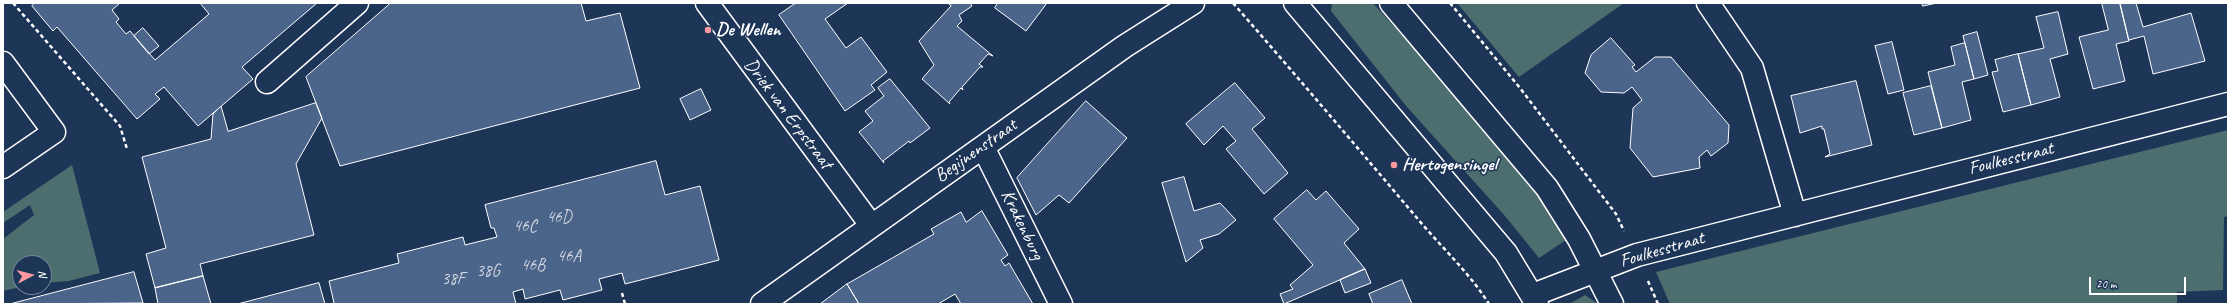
<!DOCTYPE html>
<style>
body{margin:0}
#map{position:relative;width:2231px;height:307px;overflow:hidden;background:#1d3557;font-family:Caveat,sans-serif}
canvas{display:block}
.frame{position:absolute;inset:0;border:4px solid #fff;pointer-events:none}
.north{position:absolute;left:12px;top:255px;width:40px;height:40px;box-sizing:border-box;background:#1d3557;border:1px solid #77869a;border-radius:50%;rotate:83deg;font-size:11px;font-weight:700;line-height:16px;text-align:center;color:#fff}
.north::after{content:'';display:block;margin:auto;width:14px;height:18px;background:#ff9aa2;clip-path:polygon(50% 0,100% 100%,50% 72%,0 100%)}
.scale{position:absolute;left:2089px;top:277px;width:97px;height:18px;box-sizing:border-box;border:2px solid #fff;border-top:0;padding-left:5px;font-size:12px;line-height:14px;white-space:nowrap;color:#fff;-webkit-text-stroke:3px #1d3557;paint-order:stroke}
</style>
<div id="map">
<canvas width="2231" height="307"></canvas>
<div class="frame"></div>
<div class="north">N</div>
<div class="scale">20 m</div>
</div>
<script>
const c = document.querySelector('canvas').getContext('2d');
c.lineJoin = 'round';
function paint(path, color) { c.fillStyle = color; c.fill(path, 'evenodd'); }
function strokePath(path, color, width, dash) { c.strokeStyle = color; c.lineWidth = width; c.lineCap = dash ? 'butt' : 'round'; c.setLineDash(dash || []); c.stroke(path); }
function drawText(font, color, halo, rows, align = 'center') {
  c.font = font + ' Caveat,sans-serif'; c.lineWidth = 3; c.setLineDash([]); c.textBaseline = 'middle'; c.strokeStyle = halo; c.fillStyle = color; for (const [text, x, y, turn = 0] of rows) {
    c.save(); c.translate(x, y); c.rotate((+turn || 0) * Math.PI / 180); c.textAlign = isNaN(turn) ? turn : align; if (halo) c.strokeText(text, 0, 0); c.fillText(text, 0, 0); c.restore();
  }
}
paint(new Path2D(`
 M1332 3H1373L1456 96 1562 223 1566 231V240L1539 258 1505 216 1407 107 1331 11Z
 M1457 3H1624L1519 77Z
 M2228 130V216L2224 217 2223 290 2177 292V304H1670L1656 272Z
 M72 165 100 273 69 281 44 283V263H20L21 287 3 291V239L34 215 30 205 3 223V212Z
 M1585 295 1598 304H1569Z`), '#4c6e6f');
const building = new Path2D(`
 M35 3H120L112 10 119 19 116 22 126 34 130 31 155 60 209 14 200 3H317L242 67 253 79 198 126 164 87 155 94 160 99 137 119 57 27 53 31 32 6Z
 M391 3H581L586 21 620 13 640 88 340 166 306 77Z
 M796 3H848L825 19 846 48 861 37 887 72 871 85 875 90 845 111 779 15Z
 M948 3H970L972 6 959 15 962 21 957 26 993 56 988 54 979 64 983 67H980L962 87 963 90 961 88 949 102 950 104 922 79 934 65 919 41 951 6Z
 M998 3H1047L1026 31 995 8Z
 M1922 3H1937L1923 6Z
 M2102 3H2120L2129 41 2116 44 2125 81 2093 89 2079 37 2108 30Z
 M2120 3H2136L2143 27 2191 13 2205 61 2153 74 2144 36 2129 40Z
 M2058 12 2068 54 2050 59 2060 97 2031 105 2018 54 2044 48 2036 17Z
 M143 28 159 46 149 54 134 36Z
 M1977 32 1988 75 1974 79 1963 36Z
 M1611 38 1635 65 1632 67 1636 72 1655 57H1671L1729 125 1728 143 1711 156 1707 150 1699 157 1700 168 1653 177 1630 148 1633 108 1642 100 1632 87 1624 93 1601 92 1585 73 1591 55Z
 M1892 42 1904 90 1888 94 1875 46Z
 M1965 43 1974 79 1962 82 1971 120 1942 128 1928 72 1955 65 1951 47Z
 M2018 54 2031 105 2003 112 1992 72 1998 71 1995 60Z
 M890 79 930 128 910 143 909 141 883 161 884 163 859 132 873 121 865 111 884 96 878 88Z
 M1856 81 1872 145 1825 157 1830 154 1824 129H1822V126L1800 133 1791 96Z
 M1235 83 1265 118 1252 129 1288 173 1264 194 1226 149 1236 141 1223 126 1204 145 1186 124Z
 M1931 86 1942 128 1914 135 1903 93Z
 M701 89 711 110 690 120 680 99Z
 M1086 101 1127 138 1069 203 1059 195 1036 215 1017 178Z
 M316 103 322 118 296 164 314 235 200 264 203 276 155 288 146 254 166 248 142 157 211 139 213 114 221 106 228 131Z
 M656 161 665 195 700 186 719 260 625 284 622 273 599 279 602 290 563 300 560 290 525 299 523 289 513 292 516 304H331L334 303 329 281 399 263 397 254 463 237 465 245 497 237 494 228H491L485 205Z
 M1184 177 1194 211 1220 203 1236 220 1219 234 1200 240 1203 248 1186 262 1162 183Z
 M1307 190 1316 200 1326 191 1359 229 1344 243 1365 269 1284 304 1280 294 1293 289 1290 285 1313 265 1274 219Z
 M982 211 1008 255 1001 260 1005 266 1009 263 1033 304H961L955 294 938 304H859L847 284 934 234 931 229 961 212 966 222Z
 M1365 269 1371 283 1345 293 1340 280Z
 M134 272 143 303 10 304Z
 M203 276 211 304H158L155 288Z
 M1402 280 1412 304H1373L1369 294Z
 M319 283 325 304H238Z
 M847 284 859 304H820L844 286Z`);
paint(building, '#4b6489');
strokePath(building, '#fff', 1);
const minor = new Path2D(`
 M707 3 871 225
 M1708 3 1752 68 1795 215
 M3 63 54 132 3 167
 M267 82 357 3
 M983 147 1061 304
 M1533 295 1637 255 2228 104
 M762 304 1125 46 1193 3`);
const major = new Path2D(`
 M1295 3 1506 253 1537 304
 M1391 3 1547 188 1579 239 1612 304`);
strokePath(minor, '#fff', 25);
strokePath(major, '#fff', 25);
strokePath(new Path2D(`
 M13 3 120 126 127 149
 M1233 3C1295 74 1356 146 1417 218 1441 247 1469 272 1489 304
 M1450 3 1520 88 1616 214 1624 231
 M1648 281 1658 304
 M622 293 625 304`), '#fff', 2.5, [4, 3]);
strokePath(minor, '#1d3557', 22);
strokePath(major, '#1d3557', 22);
for (const [x, y, r, color] of [
 [708,30,4,"#ff9aa2"],
 [1394,165,4,"#ff9aa2"]
]) { const dot = new Path2D(); dot.arc(x, y, r, 0, 2 * Math.PI); c.fillStyle = color; c.fill(dot); strokePath(dot, '#1d3557', 1.5); }
drawText('17px', '#d2d8e2', null, [
 ["46D",559,218],
 ["46C",525,227],
 ["46A",569,257],
 ["46B",533,266],
 ["38G",488,272],
 ["38F",453,280]
]);
drawText('bold 19px', '#fff', '#1d3557', [
 ["De Wellen",716,30],
 ["Hertogensingel",1402,165]
], 'left');
drawText('19px', '#fff', '#1d3557', [
 ["Driek van Erpstraat",788,114,53],
 ["Begijnenstraat",976,151,-35],
 ["Foulkesstraat",2011,159,-14],
 ["Krakenburg",1022,225,64],
 ["Foulkesstraat",1662,250,-16]
]);
</script>
